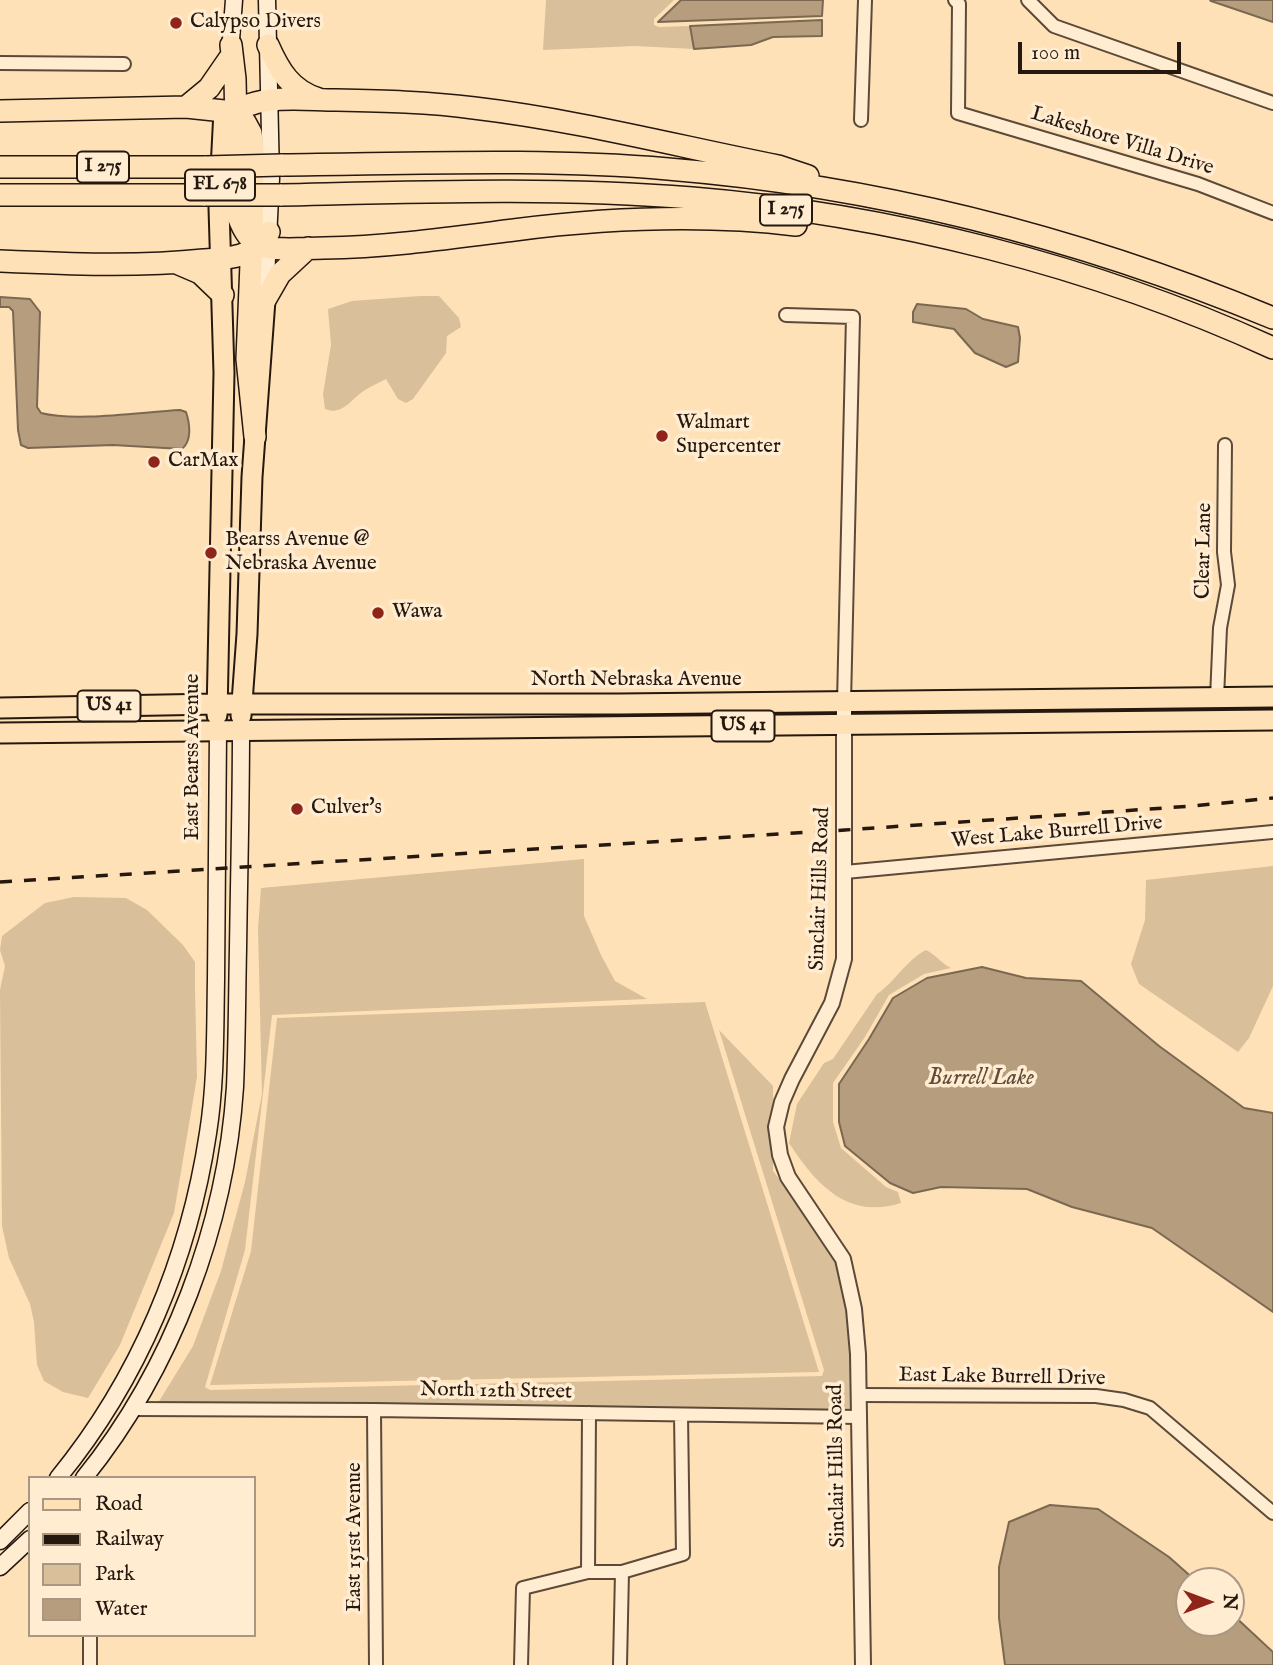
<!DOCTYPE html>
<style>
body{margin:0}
#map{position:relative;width:1273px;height:1665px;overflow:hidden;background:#ffe1b8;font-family:"IM FELL English",serif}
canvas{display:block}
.legend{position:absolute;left:28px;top:1476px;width:228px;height:161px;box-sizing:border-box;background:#ffecd1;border:2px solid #a89783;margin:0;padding:9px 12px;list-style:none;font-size:21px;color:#25180e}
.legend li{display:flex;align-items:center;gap:14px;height:35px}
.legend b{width:35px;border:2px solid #a89783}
.north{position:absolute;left:1175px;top:1567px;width:70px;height:70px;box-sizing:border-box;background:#ffecd1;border:2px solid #a89783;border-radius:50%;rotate:90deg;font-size:19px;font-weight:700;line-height:28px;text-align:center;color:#25180e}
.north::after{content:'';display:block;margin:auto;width:24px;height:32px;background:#8f2418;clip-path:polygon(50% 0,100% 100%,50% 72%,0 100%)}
.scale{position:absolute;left:1018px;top:42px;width:163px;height:32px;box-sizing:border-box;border:4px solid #25180e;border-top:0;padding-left:9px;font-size:21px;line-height:24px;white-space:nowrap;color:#25180e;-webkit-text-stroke:5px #ffecd1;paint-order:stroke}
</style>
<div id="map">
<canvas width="1273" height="1665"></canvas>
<ul class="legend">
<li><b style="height:9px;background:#ffe1b8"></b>Road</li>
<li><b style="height:9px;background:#25180e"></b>Railway</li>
<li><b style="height:19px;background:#dabf9b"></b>Park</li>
<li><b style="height:19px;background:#b59d7e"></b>Water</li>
</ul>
<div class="north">N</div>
<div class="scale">100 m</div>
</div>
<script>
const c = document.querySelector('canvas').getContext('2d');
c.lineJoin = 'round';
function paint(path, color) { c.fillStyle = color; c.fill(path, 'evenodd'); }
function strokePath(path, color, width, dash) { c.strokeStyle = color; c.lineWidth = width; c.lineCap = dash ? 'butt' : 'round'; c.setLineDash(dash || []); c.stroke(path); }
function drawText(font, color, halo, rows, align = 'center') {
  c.font = font + ' "IM FELL English",serif'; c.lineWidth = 7; c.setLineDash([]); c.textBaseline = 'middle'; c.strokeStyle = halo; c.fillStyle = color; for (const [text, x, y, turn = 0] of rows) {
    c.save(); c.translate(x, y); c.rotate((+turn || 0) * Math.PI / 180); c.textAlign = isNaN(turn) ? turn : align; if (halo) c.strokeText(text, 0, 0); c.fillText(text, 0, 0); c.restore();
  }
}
paint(new Path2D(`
 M546 0H674L654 19V25L659 27 690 26 694 49 635 46 543 50Z
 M420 296H439L459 318 461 327 447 336 446 353 413 399 406 403 398 399 386 379C379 383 371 386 365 390 351 399 343 416 325 409L323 394 331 345 328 309 352 301Z
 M584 859V916L601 955 615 981 647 999 272 1015 245 1250 205 1387 210 1390 822 1376 824 1370 719 1030 773 1086V1171L797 1202 837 1261 849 1321 852 1411 158 1403 193 1346 221 1271 245 1182 262 1094 258 929 261 888Z
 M1273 866V986L1249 1038 1238 1052 1139 984 1131 964 1145 920 1146 880Z
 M74 897 126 898 147 910 183 945 195 962V988L197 1077 174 1213 120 1345 88 1398 63 1392 44 1381 37 1365 34 1322 30 1304 9 1258 2 1226 0 990 5 966 0 950 2 936 45 903Z
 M926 950C936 955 941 963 951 968L924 974 889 995 865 1037 833 1083V1122L841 1148 886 1187 898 1192 901 1203C847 1220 816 1184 789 1143L797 1104 824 1063 833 1059 877 994C895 982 906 960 926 950Z
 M705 1002 819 1372 210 1385 251 1251 277 1018Z`), '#dabf9b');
const water = new Path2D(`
 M681 0H823L822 16 658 22Z
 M1210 0H1273V22L1211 1Z
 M822 20V36L773 37 751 45 694 49 690 26Z
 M0 297 30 299 40 312 37 407 41 413C76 422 141 412 180 410L186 412C190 424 192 441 182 449L113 445 28 448 21 445 18 430 13 311 9 307H0Z
 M917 304 966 309 983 319 1018 327 1020 338 1018 362 1006 367 975 353 954 329 913 322V312Z
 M982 967 1026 978 1081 981 1159 1046 1244 1108 1273 1113V1312L1152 1228 1072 1207 1027 1189 941 1187 913 1193 890 1183 845 1146 839 1122V1084L869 1039 893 998 927 978Z
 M1050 1505 1098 1509 1169 1557 1196 1581H1189V1623H1231V1613L1273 1652V1665H1005L999 1618V1567L1009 1522Z`);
paint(water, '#b59d7e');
strokePath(water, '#7b6851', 2);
const minor = new Path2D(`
 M955 0 959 4 958 113 1198 184 1273 213
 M1028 0 1054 26 1273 103
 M0 63 124 64
 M861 120 865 0
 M786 315 853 317 844 702
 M1217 698 1220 628 1228 585 1224 552 1225 445
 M845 872 1273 832
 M858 1395 1096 1396 1124 1400 1150 1408 1273 1513
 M133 1409 374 1410 858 1417
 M374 1410 376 1665
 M588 1572 589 1413
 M90 1665V1635
 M521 1665 523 1588 588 1572H622L683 1554 681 1415
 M620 1665 622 1572`);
const tertiary = new Path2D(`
 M844 702V959L832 1003 792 1079 782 1102 776 1127 780 1155 788 1177 843 1259 854 1309 858 1354 863 1665`);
const secondary = new Path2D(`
 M230 53 234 0
 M265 298 271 178 267 0
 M58 1478C139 1379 189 1259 208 1133 216 1083 215 1031 216 980 217 897 217 814 218 731
 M84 1478C172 1369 226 1226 235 1087 237 1041 237 995 238 949 239 876 241 804 241 731
 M0 1541 30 1511
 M0 1567 30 1539`);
const primary = new Path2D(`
 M0 708 217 704H620L1273 697
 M217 715 224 373 219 208 224 111
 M241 716 247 634 252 477 265 300
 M0 733 1273 720`);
const motorway = new Path2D(`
 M231 45 235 79 238 216C243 230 250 243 265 247 282 251 305 248 324 248 388 247 451 238 514 230 608 218 703 214 796 225
 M268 45C279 70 291 91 319 99
 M186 107 209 88 229 59
 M0 111 186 107 224 111 236 115 245 122 251 133 253 148 252 240 247 359 255 437
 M229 117C255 92 303 100 336 100 383 101 428 102 474 108 576 120 677 146 778 166L808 176
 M281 165C410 164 540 158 668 169 877 186 1080 238 1273 318
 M0 167H206
 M0 195H205
 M280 195C418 192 555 187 692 198 888 214 1094 266 1273 348
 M0 261C68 264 137 267 204 260 220 259 237 258 251 251 260 247 265 241 269 232
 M179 264 200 273 223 295
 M265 300 280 274 308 248`);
strokePath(minor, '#5c4a38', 16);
strokePath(tertiary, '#5c4a38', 18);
strokePath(secondary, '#25180e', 19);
strokePath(primary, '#25180e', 23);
strokePath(motorway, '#25180e', 24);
strokePath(minor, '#ffecd1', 12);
strokePath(tertiary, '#ffecd1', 14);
strokePath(secondary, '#ffecd1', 16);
strokePath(primary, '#ffe1b8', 19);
strokePath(motorway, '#ffe1b8', 21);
strokePath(new Path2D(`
 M0 882 845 830 1193 806 1273 798`), '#25180e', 3.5, [12, 12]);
const motorwayBridge = new Path2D(`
 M206 167 281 165
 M205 195H280`);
strokePath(motorwayBridge, '#25180e', 24, []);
strokePath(motorwayBridge, '#ffe1b8', 21);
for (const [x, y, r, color] of [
 [176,23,7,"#8f2418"],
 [662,436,7,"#8f2418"],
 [154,462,7,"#8f2418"],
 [211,553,7,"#8f2418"],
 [378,613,7,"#8f2418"],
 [297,809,7,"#8f2418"]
]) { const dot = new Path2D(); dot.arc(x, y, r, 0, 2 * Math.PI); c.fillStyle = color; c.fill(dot); strokePath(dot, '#ffecd1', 2.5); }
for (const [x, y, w] of [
 [103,167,52],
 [220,185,70],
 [786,210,52],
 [109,706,63],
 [743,726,63]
]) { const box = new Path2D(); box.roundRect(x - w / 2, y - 15.5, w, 31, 5); c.fillStyle = '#ffecd1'; c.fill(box); strokePath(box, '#25180e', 2); }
drawText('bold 19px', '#25180e', null, [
 ["I 275",103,167],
 ["FL 678",220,185],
 ["I 275",786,210],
 ["US 41",109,706],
 ["US 41",743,726]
]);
drawText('21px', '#25180e', '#ffecd1', [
 ["Calypso Divers",190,23],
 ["Walmart",676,424],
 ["Supercenter",676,448],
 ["CarMax",168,462],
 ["Bearss Avenue @",225,541],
 ["Nebraska Avenue",225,565],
 ["Wawa",392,613],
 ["Culver's",311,809]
], 'left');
drawText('21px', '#25180e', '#ffecd1', [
 ["Lakeshore Villa Drive",1122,142,17],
 ["Clear Lane",1205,551,-89],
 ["North Nebraska Avenue",636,681],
 ["East Bearss Avenue",194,757,-90],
 ["West Lake Burrell Drive",1057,833,-5],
 ["Sinclair Hills Road",821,889,-88],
 ["East Lake Burrell Drive",1002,1378,1],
 ["North 12th Street",496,1392,1],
 ["Sinclair Hills Road",838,1466,-91],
 ["East 151st Avenue",356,1537,-90]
]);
drawText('italic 23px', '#5f4d3b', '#ffecd1', [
 ["Burrell Lake",981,1079]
]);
</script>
